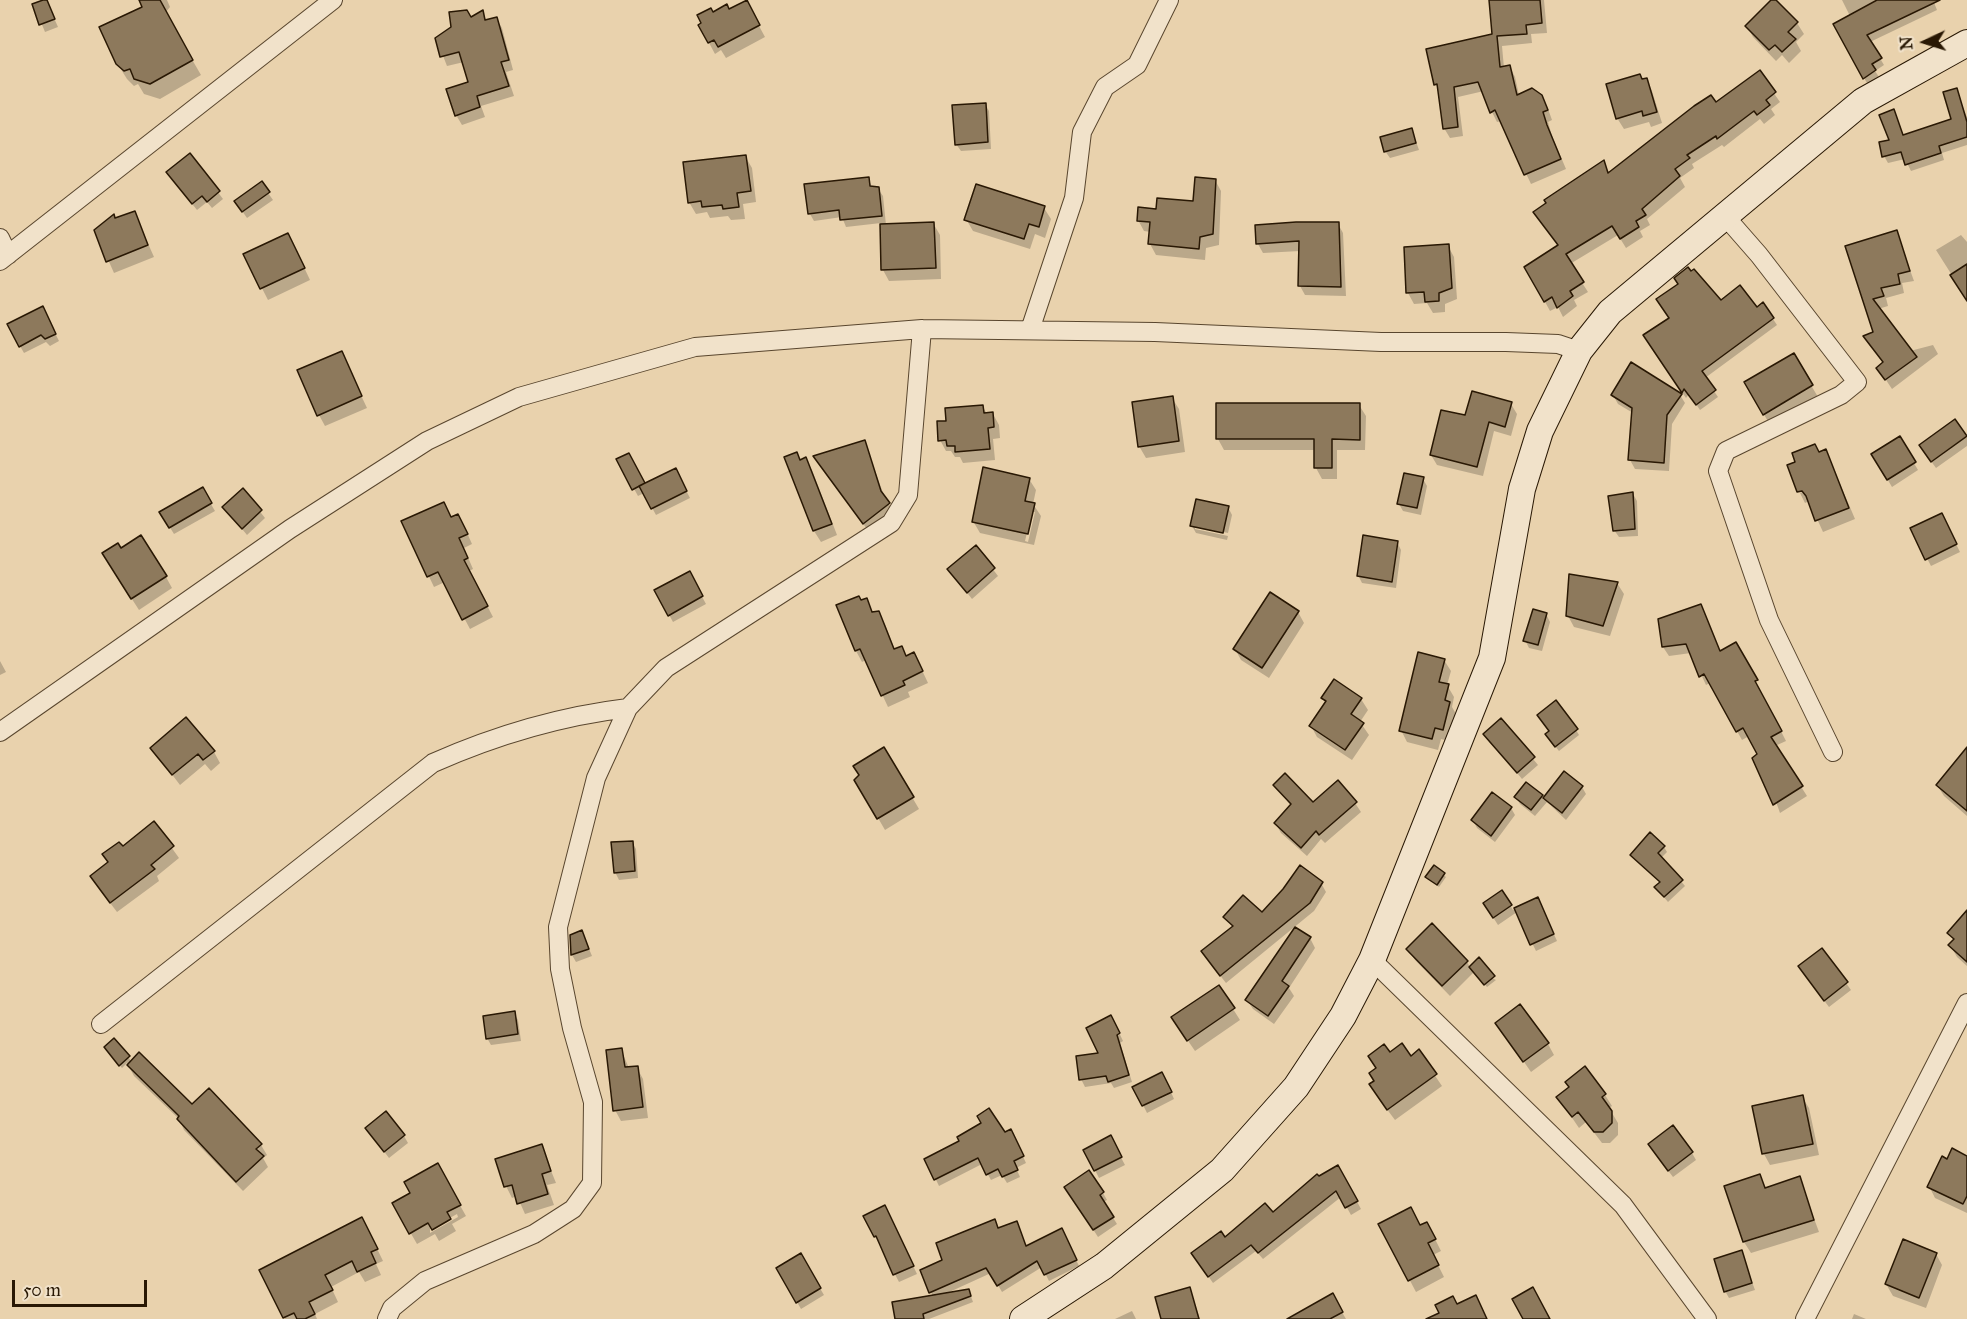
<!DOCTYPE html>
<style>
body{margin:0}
#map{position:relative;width:1967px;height:1319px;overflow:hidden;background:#e9d2ad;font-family:"IM FELL Great Primer",serif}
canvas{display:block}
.north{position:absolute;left:1895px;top:12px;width:60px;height:60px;-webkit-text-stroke:4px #f1e2ca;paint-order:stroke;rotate:266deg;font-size:16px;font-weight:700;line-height:24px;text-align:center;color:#291804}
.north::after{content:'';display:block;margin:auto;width:21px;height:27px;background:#291804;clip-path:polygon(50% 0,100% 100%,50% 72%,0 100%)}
.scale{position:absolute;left:12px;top:1280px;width:135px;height:27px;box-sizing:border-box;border:3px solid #291804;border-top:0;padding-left:8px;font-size:18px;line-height:21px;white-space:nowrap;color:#291804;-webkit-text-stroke:4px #f1e2ca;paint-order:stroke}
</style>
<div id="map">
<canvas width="1967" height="1319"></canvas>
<div class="north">N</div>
<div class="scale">50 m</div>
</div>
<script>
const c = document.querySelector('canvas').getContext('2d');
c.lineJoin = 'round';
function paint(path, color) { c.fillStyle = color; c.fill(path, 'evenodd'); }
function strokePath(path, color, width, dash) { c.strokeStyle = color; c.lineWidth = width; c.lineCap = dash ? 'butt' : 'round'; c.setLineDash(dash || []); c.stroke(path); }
paint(new Path2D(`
 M46 0 58 27 45 32 34 5Z
 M140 0H167L170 7 165 13 201 75 160 99 144 94 138 84 134 86 127 79 117 63 144 7Z
 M1491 0H1544L1547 33 1531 34 1532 43 1502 46 1504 68 1510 67 1515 77 1519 95 1541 96 1547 106 1552 120 1548 122 1552 136 1566 169 1531 184 1501 121 1497 122 1492 112 1484 91 1458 97 1463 136 1450 138 1444 128 1440 91 1436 84 1494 35Z
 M1774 0 1797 23 1804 34 1796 42 1801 51 1789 63 1782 55 1776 61 1753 37 1747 26Z
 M1842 0H1933L1937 10 1870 42 1884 65 1875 71 1879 77 1868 85 1835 25 1850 16Z
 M746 2 765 37 726 58 721 50 715 54 700 26 713 14 729 11Z
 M482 12 487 21 496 18 502 28 513 70 506 72 514 96 481 106 485 117 462 125 456 115 470 83 464 62 447 66 436 38Z
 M1759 72 1780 102 1771 109 1775 115 1764 124 1760 119 1724 147 1722 145 1692 164 1694 168 1680 178 1685 187 1647 219 1650 225 1640 231 1643 237 1626 248 1618 235 1570 264 1588 292 1574 300 1577 306 1563 317 1558 307 1550 311 1526 267 1559 246 1540 222 1604 163 1610 174Z
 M1646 79 1652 91 1662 123 1651 127 1649 122 1624 129 1617 118Z
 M1956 90 1967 117V145L1942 153 1944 160 1911 171 1905 159 1888 163 1884 156 1897 118 1904 137 1952 120Z
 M985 104 989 111 991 149 961 151 956 144Z
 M1412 130 1419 150 1390 158 1385 151Z
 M190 155 223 199 212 208 207 202 197 210 173 180Z
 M745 156 752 168 756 202 743 204 745 219 731 220 728 216 710 218 707 212 696 214 689 202Z
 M868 179 873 188 878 189 883 196 886 225 933 223 940 235 941 279 889 281 883 270 881 223 846 227 842 217 814 221 810 214Z
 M1215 180 1221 191 1219 245 1206 248 1205 260 1156 255 1150 244 1151 232 1144 231 1138 220 1157 211 1194 203Z
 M261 183 273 200 247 218 240 208Z
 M1044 208 1051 219 1045 238 1035 234 1030 249 973 231 966 219Z
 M134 212 154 257 114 273 95 230Z
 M1338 224 1343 233 1346 296 1305 295 1300 286V251L1263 253 1258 244 1257 227Z
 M1896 231 1914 281 1902 283 1904 293 1886 298 1888 306 1878 309 1910 351 1933 345 1938 354 1892 389 1878 368 1884 363 1866 337 1874 333 1847 247Z
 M1961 235 1967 242V299L1936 250Z
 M294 246 310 280 268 300 245 255Z
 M1448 246 1454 257 1457 299 1445 304V312L1433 313 1427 303 1414 304 1408 293Z
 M1691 273 1721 302 1756 309 1763 304 1777 325 1705 378 1718 397 1700 410 1689 394 1686 398 1648 342 1670 319 1679 284Z
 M46 315 59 341 50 346 46 342 24 353 20 346Z
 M341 353 367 408 325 426 319 415Z
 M1793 355 1818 397 1770 425 1746 383Z
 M1613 395H1680L1685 403 1672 424 1669 471 1635 469 1630 460 1633 413 1618 404Z
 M1172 398 1179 409 1185 452 1146 458 1139 446Z
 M1511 404 1517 414 1511 436 1494 431 1483 476 1437 465 1431 455Z
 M1359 405 1366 416 1365 450H1337V479H1322L1316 468V450H1224L1218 439Z
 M983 407 987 414H993L999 425 1000 438 993 439 995 460 963 463 960 457H955L951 451H946L940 440 948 422Z
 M1955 421 1967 438V446L1936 468 1925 453Z
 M1899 438 1918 470 1892 487 1873 455Z
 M864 442 885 498 895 514 870 533 821 467Z
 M1826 451 1855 519 1823 532 1809 501 1805 503 1800 493 1810 489 1819 453Z
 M796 454 801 461 805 459 812 470 837 535 821 542 814 531Z
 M628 455 645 485 679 477 690 498 656 515 644 493 638 496 618 460Z
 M1029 479 1036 490 1033 504 1041 516 1034 545 980 533 973 521ZM1032 512H1035L1028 542 1025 541Z
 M1423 479 1427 486 1421 515 1403 511 1399 504Z
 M202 489 215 511 174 534 161 513Z
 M243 490 265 518 247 535 224 507Z
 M1633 494 1637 501 1638 536 1619 537 1614 530Z
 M444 504 452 518 464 526 472 544 464 548 473 569 469 571 493 617 470 629 445 582 434 587 403 522Z
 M1228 507 1232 515 1228 533 1195 526V529L1228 536 1227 540 1196 533 1192 526Z
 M1945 522 1960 552 1931 566 1912 529Z
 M1397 542 1401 550 1396 588 1362 583 1358 575Z
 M976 547 998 576 972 599 949 570Z
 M121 550 166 577 172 588 139 610 110 565Z
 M689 573 706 604 673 622 656 591Z
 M1617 583 1624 594 1610 636 1574 627 1568 616Z
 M866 600 873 613H878L885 624 895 650 920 666 928 683 908 692 910 697 888 707 866 660 862 662 856 651 860 602Z
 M1700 606 1720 652 1741 653 1786 741 1775 746 1807 796 1780 813 1759 754 1749 736 1742 740 1710 683 1706 685 1691 653 1669 656 1663 647Z
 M1298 612 1304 623 1269 678 1241 660 1235 649Z
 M1546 614 1550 622 1542 651 1529 648 1525 640Z
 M1444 660 1451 671 1447 685 1454 697 1452 707 1456 714 1449 741 1441 739 1438 750 1407 742 1401 730Z
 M0 661 6 672 0 675Z
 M1323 698 1361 699 1368 710 1360 722 1369 735 1352 760 1317 737 1311 726 1326 704Z
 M1501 720 1538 765 1522 779 1485 734Z
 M1576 730 1579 735 1559 751 1550 740V732Z
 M152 748 214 752 220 763 211 771 205 764 180 785Z
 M884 749 919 809 885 830 856 780Z
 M1967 758V816L1944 796 1937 785Z
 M1565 773 1582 787 1586 794 1566 820 1547 802 1535 816 1520 804 1516 797 1541 796 1544 800Z
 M1275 785 1313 804 1355 803 1361 812 1325 843 1321 839 1307 856 1281 833 1276 824 1291 806Z
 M1493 794 1511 808 1515 815 1495 842 1477 828 1473 820Z
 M154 823 179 858 157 876 159 881 117 912 98 887 109 863 123 848Z
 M632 842 636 849 638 878 619 880 615 872Z
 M1664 847 1667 852 1661 858 1685 886 1668 902 1656 888 1661 883 1632 855Z
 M1434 867 1446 877 1439 887 1427 877Z
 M1321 883 1326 892 1314 911 1226 983 1208 960 1233 928 1225 917 1262 914Z
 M1502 892 1513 910 1538 899 1557 941 1536 951 1517 912 1498 925 1489 911Z
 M1967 912V966L1957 957 1950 945 1954 941 1949 933Z
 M582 932 592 956 576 962 572 955 571 936Z
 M1310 938 1315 948 1289 988 1294 996 1274 1024 1253 1009 1247 1000Z
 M1408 949 1467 962 1470 967 1496 980 1487 987 1474 972 1450 996 1415 960Z
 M1804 974 1846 983 1851 990 1829 1007Z
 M1219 987 1240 1020 1195 1051 1180 1029Z
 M514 1013 518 1020 521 1041 491 1045 487 1038Z
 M1497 1023 1548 1044 1554 1055 1531 1072Z
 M1115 1024 1123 1041 1120 1043 1132 1082 1114 1088 1111 1083 1085 1087 1081 1079 1101 1054Z
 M114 1040 132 1062 192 1106 261 1145 267 1155 263 1158 268 1167 243 1191 184 1130 179 1119 134 1076 127 1063 122 1068 107 1050Z
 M621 1050 629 1068H637L643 1079 648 1118 621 1121 615 1110Z
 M1419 1052 1442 1086 1395 1120 1377 1096V1069L1389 1054 1410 1058Z
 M1584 1068 1605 1095 1612 1106 1609 1108 1618 1123V1135L1610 1143H1602L1586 1122 1579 1128 1558 1097 1570 1088Z
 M1166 1081 1174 1099 1147 1113 1143 1105Z
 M1802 1097 1809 1108 1819 1155 1770 1165 1764 1154Z
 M983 1124 1014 1137 1026 1163 1016 1168 1020 1177 1007 1183 1002 1175 991 1180 982 1164 939 1186 926 1159 961 1141Z
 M367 1129 404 1136 408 1143 389 1158Z
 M1110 1137 1125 1165 1099 1178 1085 1150Z
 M541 1146 556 1183 547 1185 554 1205 525 1214 517 1196 512 1198 506 1186Z
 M1654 1152 1692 1153 1696 1160 1673 1177Z
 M1967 1157V1213L1935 1198 1929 1186 1947 1161Z
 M437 1165 466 1216 452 1224 456 1231 439 1241 435 1234 417 1244 394 1204 412 1194ZM457 1214 458 1217 430 1233V1229Z
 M1338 1167 1361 1209 1351 1215 1341 1197 1263 1259 1256 1251 1213 1283 1197 1260 1273 1214 1318 1178Z
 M1759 1176 1767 1189 1799 1178 1819 1232 1751 1253 1744 1242 1726 1187Z
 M1103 1193 1107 1200 1103 1202 1117 1224 1098 1237 1070 1194Z
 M888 1214 917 1274 899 1282 865 1217Z
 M995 1221 999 1229 1026 1248 1065 1237 1079 1266 1049 1281 1042 1267 1002 1292 991 1273 945 1294 969 1291 973 1302 929 1319H896L933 1297 922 1270 944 1261Z
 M1380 1224 1420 1227 1433 1235 1441 1251 1433 1255 1444 1277 1416 1292Z
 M368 1230 383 1261 376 1264 381 1275 365 1282 359 1272 331 1287 338 1302 315 1314 317 1319H285L261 1271Z
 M1741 1252 1755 1290 1729 1298 1725 1291Z
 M1936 1254 1942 1265 1926 1308 1893 1296 1886 1284Z
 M800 1255 824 1295 801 1309 778 1269Z
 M1190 1289 1200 1319H1162Z
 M1332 1295 1346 1319H1301Z
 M1132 1311 1136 1319H1115Z
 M1854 1314 1866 1319H1852Z`), '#0003');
const building = new Path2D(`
 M43 0H47L55 19 39 25 32 4Z
 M139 0H160L193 60 150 84 134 79 130 69 124 71 116 64 99 27 142 7Z
 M747 0 760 25 718 47 714 40 708 43 698 25 701 23 697 15 711 8 713 12 727 4 729 9Z
 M1489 0H1540L1542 23 1526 25 1527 34 1497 36 1500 67 1510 65 1517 95 1532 88 1542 95 1548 110 1543 112 1547 125 1561 159 1524 175 1495 110 1490 113 1478 82 1454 87 1458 127 1443 129 1437 84 1434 85 1426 49 1492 34Z
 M1771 0H1776L1798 22 1788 32 1796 39 1782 52 1775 45 1769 50 1745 26Z
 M1877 0H1940L1867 35 1882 58 1872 64 1876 70 1863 79 1833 24Z
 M467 10 471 17 483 10 485 20 497 17 509 60 501 62 509 86 477 96 480 107 455 116 446 89 468 82 459 52 440 57 435 38 451 27 449 12Z
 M1760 70 1776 92 1766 100 1770 105 1757 115 1754 111 1717 139 1716 136 1687 155 1690 158 1675 169 1680 176 1642 209 1646 215 1636 221 1639 227 1620 239 1612 226 1566 254 1584 282 1570 291 1573 296 1557 308 1552 297 1544 302 1524 267 1558 245 1533 212 1546 203 1544 200 1604 160 1608 173 1694 106 1711 95 1716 102Z
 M1640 74 1642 79 1647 78 1657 112 1643 116 1642 111 1616 119 1606 84Z
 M1957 88 1967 122V137L1939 146 1941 153 1905 165 1901 152 1882 157 1879 142 1889 140 1879 115 1894 109 1903 135 1951 119 1943 92Z
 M986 103 988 142 955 145 952 105Z
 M1412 128 1416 143 1384 152 1380 137Z
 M190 153 220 191 207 202 202 196 192 204 166 172Z
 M746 155 751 191 737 193 739 207 723 209 722 205 702 207 701 201 688 203 683 162Z
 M869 177 870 186 879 187 882 216 840 220 839 210 808 214 804 184Z
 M1195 177 1216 179 1213 234 1200 237 1199 249 1148 244 1150 222 1137 221 1138 207 1156 209 1157 198 1193 201Z
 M262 181 270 192 242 212 234 201Z
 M976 184 1045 206 1039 227 1029 224 1024 239 964 220Z
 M135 211 148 245 106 262 94 230 114 214 115 218Z
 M934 222 936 268 881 270 880 224Z
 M1296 222H1339L1341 287 1298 286 1299 241 1256 244 1255 225Z
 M1897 230 1910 271 1898 274 1900 284 1881 288 1884 296 1873 299 1917 357 1885 380 1876 368 1883 362 1863 336 1873 332 1845 246Z
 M288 233 305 268 260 289 243 254Z
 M1449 244 1452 288 1439 293V301L1425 302 1424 292 1406 293 1404 247Z
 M1967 264V301L1950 275Z
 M1688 267 1691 271 1694 269 1721 300 1740 285 1757 307 1763 302 1774 318 1702 371 1716 390 1696 405 1684 389 1682 393 1643 335 1669 318 1656 299 1678 284 1674 278Z
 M43 306 56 334 45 339 41 335 19 347 7 324Z
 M342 351 362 396 317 416 297 370Z
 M1794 353 1813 385 1763 415 1744 382Z
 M1631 362 1682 394 1667 415 1664 463 1628 460 1632 408 1611 395Z
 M1472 391 1512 402 1505 427 1489 422 1477 467 1430 455 1441 410 1465 415Z
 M1173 396 1179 441 1138 447 1132 402Z
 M1216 403H1360V440L1332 439V468H1314V439H1216Z
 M983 405 984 413 993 412 994 427 988 428 990 449 955 452V446H947L946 440 938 441 937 421H946L945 408Z
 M1955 419 1967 436 1931 462 1919 445Z
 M1900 436 1916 462 1887 480 1871 454Z
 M865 440 881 491 890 503 863 524 813 456Z
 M1815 444 1819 452 1826 449 1849 508 1815 521 1806 496 1802 491 1797 492 1787 465 1795 462 1792 453Z
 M797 452 800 460 806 457 832 524 813 531 784 457Z
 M629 453 645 483 632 490 616 459Z
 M983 467 1030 478 1025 501 1035 503 1028 534 972 522Z
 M676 468 687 491 651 509 639 486Z
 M1404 473 1424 477 1417 508 1397 504Z
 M203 487 212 503 169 528 159 512Z
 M243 488 262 510 242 529 222 507Z
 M1633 492 1635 529 1613 531 1608 496Z
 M1196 499 1229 506 1223 533 1190 526Z
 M444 502 451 517 458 514 468 534 459 538 468 558 464 560 488 606 462 620 438 572 427 577 401 521Z
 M1942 513 1957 544 1925 560 1910 528Z
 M141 535 167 576 131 599 102 553 118 543 121 548Z
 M1363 535 1398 541 1392 582 1357 576Z
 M976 545 995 568 967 593 947 569Z
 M690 571 703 596 668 616 654 590Z
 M1569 574 1618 582 1603 626 1566 616Z
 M1270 592 1299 611 1262 668 1233 649Z
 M859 596 861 600 867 598 872 612 879 611 894 649 902 646 906 656 914 652 923 671 903 681 905 685 881 696 860 649 855 651 836 605Z
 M1701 604 1720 651 1736 642 1758 680 1755 681 1782 731 1771 737 1803 786 1773 805 1752 758 1757 754 1743 728 1736 732 1704 674 1699 677 1686 644 1662 647 1658 619Z
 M1533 609 1547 613 1538 645 1523 641Z
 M1418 652 1445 659 1439 682 1449 684 1445 700 1450 702 1443 730 1435 728 1432 739 1399 731Z
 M1334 679 1362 698 1351 714 1364 723 1345 750 1309 726 1326 701 1321 698Z
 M1556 700 1578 729 1555 747 1545 734 1549 731 1537 715Z
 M186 717 215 751 203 760 198 754 172 775 150 748Z
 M1501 718 1535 757 1517 773 1483 734Z
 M884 747 914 797 877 819 854 780 859 775 853 766Z
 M1967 747V811L1936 785Z
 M1564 771 1583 786 1562 813 1543 798Z
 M1285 773 1313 802 1338 780 1357 802 1319 835 1316 831 1301 848 1274 823 1291 804 1273 785Z
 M1526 782 1543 795 1531 810 1514 797Z
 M1492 792 1512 807 1491 836 1471 820Z
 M154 821 174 846 151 865 155 869 110 903 90 876 108 862 102 854 119 842 123 846Z
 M1650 832 1665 846 1658 853 1683 880 1664 897 1654 887 1660 882 1630 855Z
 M633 841 635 871 614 873 611 842Z
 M1300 865 1323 882 1310 903 1220 976 1201 951 1233 926 1223 917 1243 895 1262 912 1283 889Z
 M1434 865 1445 873 1437 885 1425 877Z
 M1502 890 1512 905 1493 918 1483 903Z
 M1538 897 1554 934 1530 945 1514 908Z
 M1967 910V962L1948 945 1954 939 1947 933Z
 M1432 923 1468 961 1442 986 1406 949Z
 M1295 927 1311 937 1282 981 1289 986 1268 1016 1245 1000Z
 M582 930 589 949 571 955 570 935Z
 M1822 948 1848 982 1824 1001 1798 966Z
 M1479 957 1495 976 1484 985 1469 967Z
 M1219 985 1235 1008 1187 1041 1171 1017Z
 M1520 1004 1549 1043 1523 1062 1495 1023Z
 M515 1011 518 1034 486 1039 483 1016Z
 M1111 1015 1120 1033 1117 1035 1129 1075 1108 1082 1106 1076 1079 1080 1076 1056 1098 1053 1086 1028Z
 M114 1038 130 1056 119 1066 104 1047Z
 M1402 1043 1411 1056 1419 1049 1437 1074 1387 1110 1369 1084 1374 1081 1369 1073 1376 1068 1368 1056 1384 1044 1390 1052Z
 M622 1048 625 1067 638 1066 643 1107 613 1111 606 1050Z
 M139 1052 192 1104 209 1088 262 1144 256 1149 264 1156 236 1182 177 1119 179 1116 127 1065Z
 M1585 1066 1606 1094 1602 1097 1612 1111V1123L1603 1132H1594L1578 1112 1572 1117 1556 1097 1569 1087 1565 1082Z
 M1162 1072 1172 1092 1142 1106 1132 1087Z
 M1803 1095 1813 1144 1762 1154 1752 1106Z
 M989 1108 1005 1132 1011 1129 1024 1156 1014 1161 1018 1170 1002 1177 998 1169 986 1175 978 1158 934 1180 924 1159 959 1141 957 1137 981 1123 977 1116Z
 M386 1111 405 1135 384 1152 365 1128Z
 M1673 1125 1693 1152 1668 1171 1648 1144Z
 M1111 1135 1122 1157 1094 1171 1083 1150Z
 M542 1144 551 1171 542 1174 548 1194 517 1204 512 1185 504 1187 495 1159Z
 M1952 1148 1967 1156V1196L1963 1204 1927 1187 1942 1156 1947 1159Z
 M438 1163 461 1205 447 1212 451 1219 432 1230 428 1223 409 1234 392 1203 410 1193 404 1182Z
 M1338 1165 1358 1201 1345 1208 1336 1191 1258 1253 1251 1245 1208 1277 1191 1253 1221 1231 1225 1237 1265 1203 1273 1212 1317 1174 1319 1176Z
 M1089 1170 1104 1192 1100 1195 1114 1217 1093 1230 1064 1187Z
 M1760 1174 1765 1188 1800 1176 1814 1220 1743 1242 1724 1186Z
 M885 1205 914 1266 893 1275 876 1236 874 1237 863 1216Z
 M1411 1207 1420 1225 1427 1222 1436 1239 1428 1243 1439 1265 1408 1281 1378 1224Z
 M362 1217 378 1249 371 1252 376 1263 357 1272 352 1261 325 1275 333 1290 309 1302 315 1314 305 1319H297L294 1313 283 1318 259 1270Z
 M995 1219 998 1228 1017 1221 1026 1246 1062 1228 1077 1260 1044 1275 1037 1261 997 1286 986 1268 929 1293 920 1270 942 1260 936 1243Z
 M1903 1239 1937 1253 1919 1298 1885 1284Z
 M1742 1250 1752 1283 1724 1292 1714 1259Z
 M801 1253 821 1288 796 1303 776 1268Z
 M1190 1287 1199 1319H1161L1155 1297Z
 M1533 1287 1550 1319H1523L1512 1299Z
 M969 1289 971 1296 923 1314 924 1319H895L892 1302Z
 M1333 1293 1343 1312 1330 1319H1287Z
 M1476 1295 1487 1319H1426L1439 1313 1435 1305 1453 1296 1457 1304Z`);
paint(building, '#8d795c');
strokePath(building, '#291804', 1.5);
const street = new Path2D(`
 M1724 215 1759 255 1857 382 1841 395 1726 451 1718 471 1769 620 1833 752
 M0 238 8 255
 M0 261 333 0
 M1030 330 1074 198 1082 132 1105 87 1137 65 1169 0
 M0 732 290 529 427 441 519 397 695 347 922 329 1155 332 1381 342H1506L1558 344 1579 351
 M1372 960 1623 1205 1707 1319
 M101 1024 433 763C494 736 561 716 628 708
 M387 1319 392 1308 425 1281 534 1234 573 1209 592 1183 593 1102 572 1028 560 969 558 927 596 778 628 708 666 668 891 523 908 495 922 329
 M1805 1319 1967 1003`);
const secondary = new Path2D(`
 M1023 1319 1104 1266 1222 1170 1296 1087 1343 1016 1372 960 1492 658 1522 489 1540 431 1579 351 1610 312 1863 101 1967 43`);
strokePath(street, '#59462e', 20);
strokePath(secondary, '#291804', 28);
strokePath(street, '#f1e2ca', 18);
strokePath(secondary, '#f1e2ca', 26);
</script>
